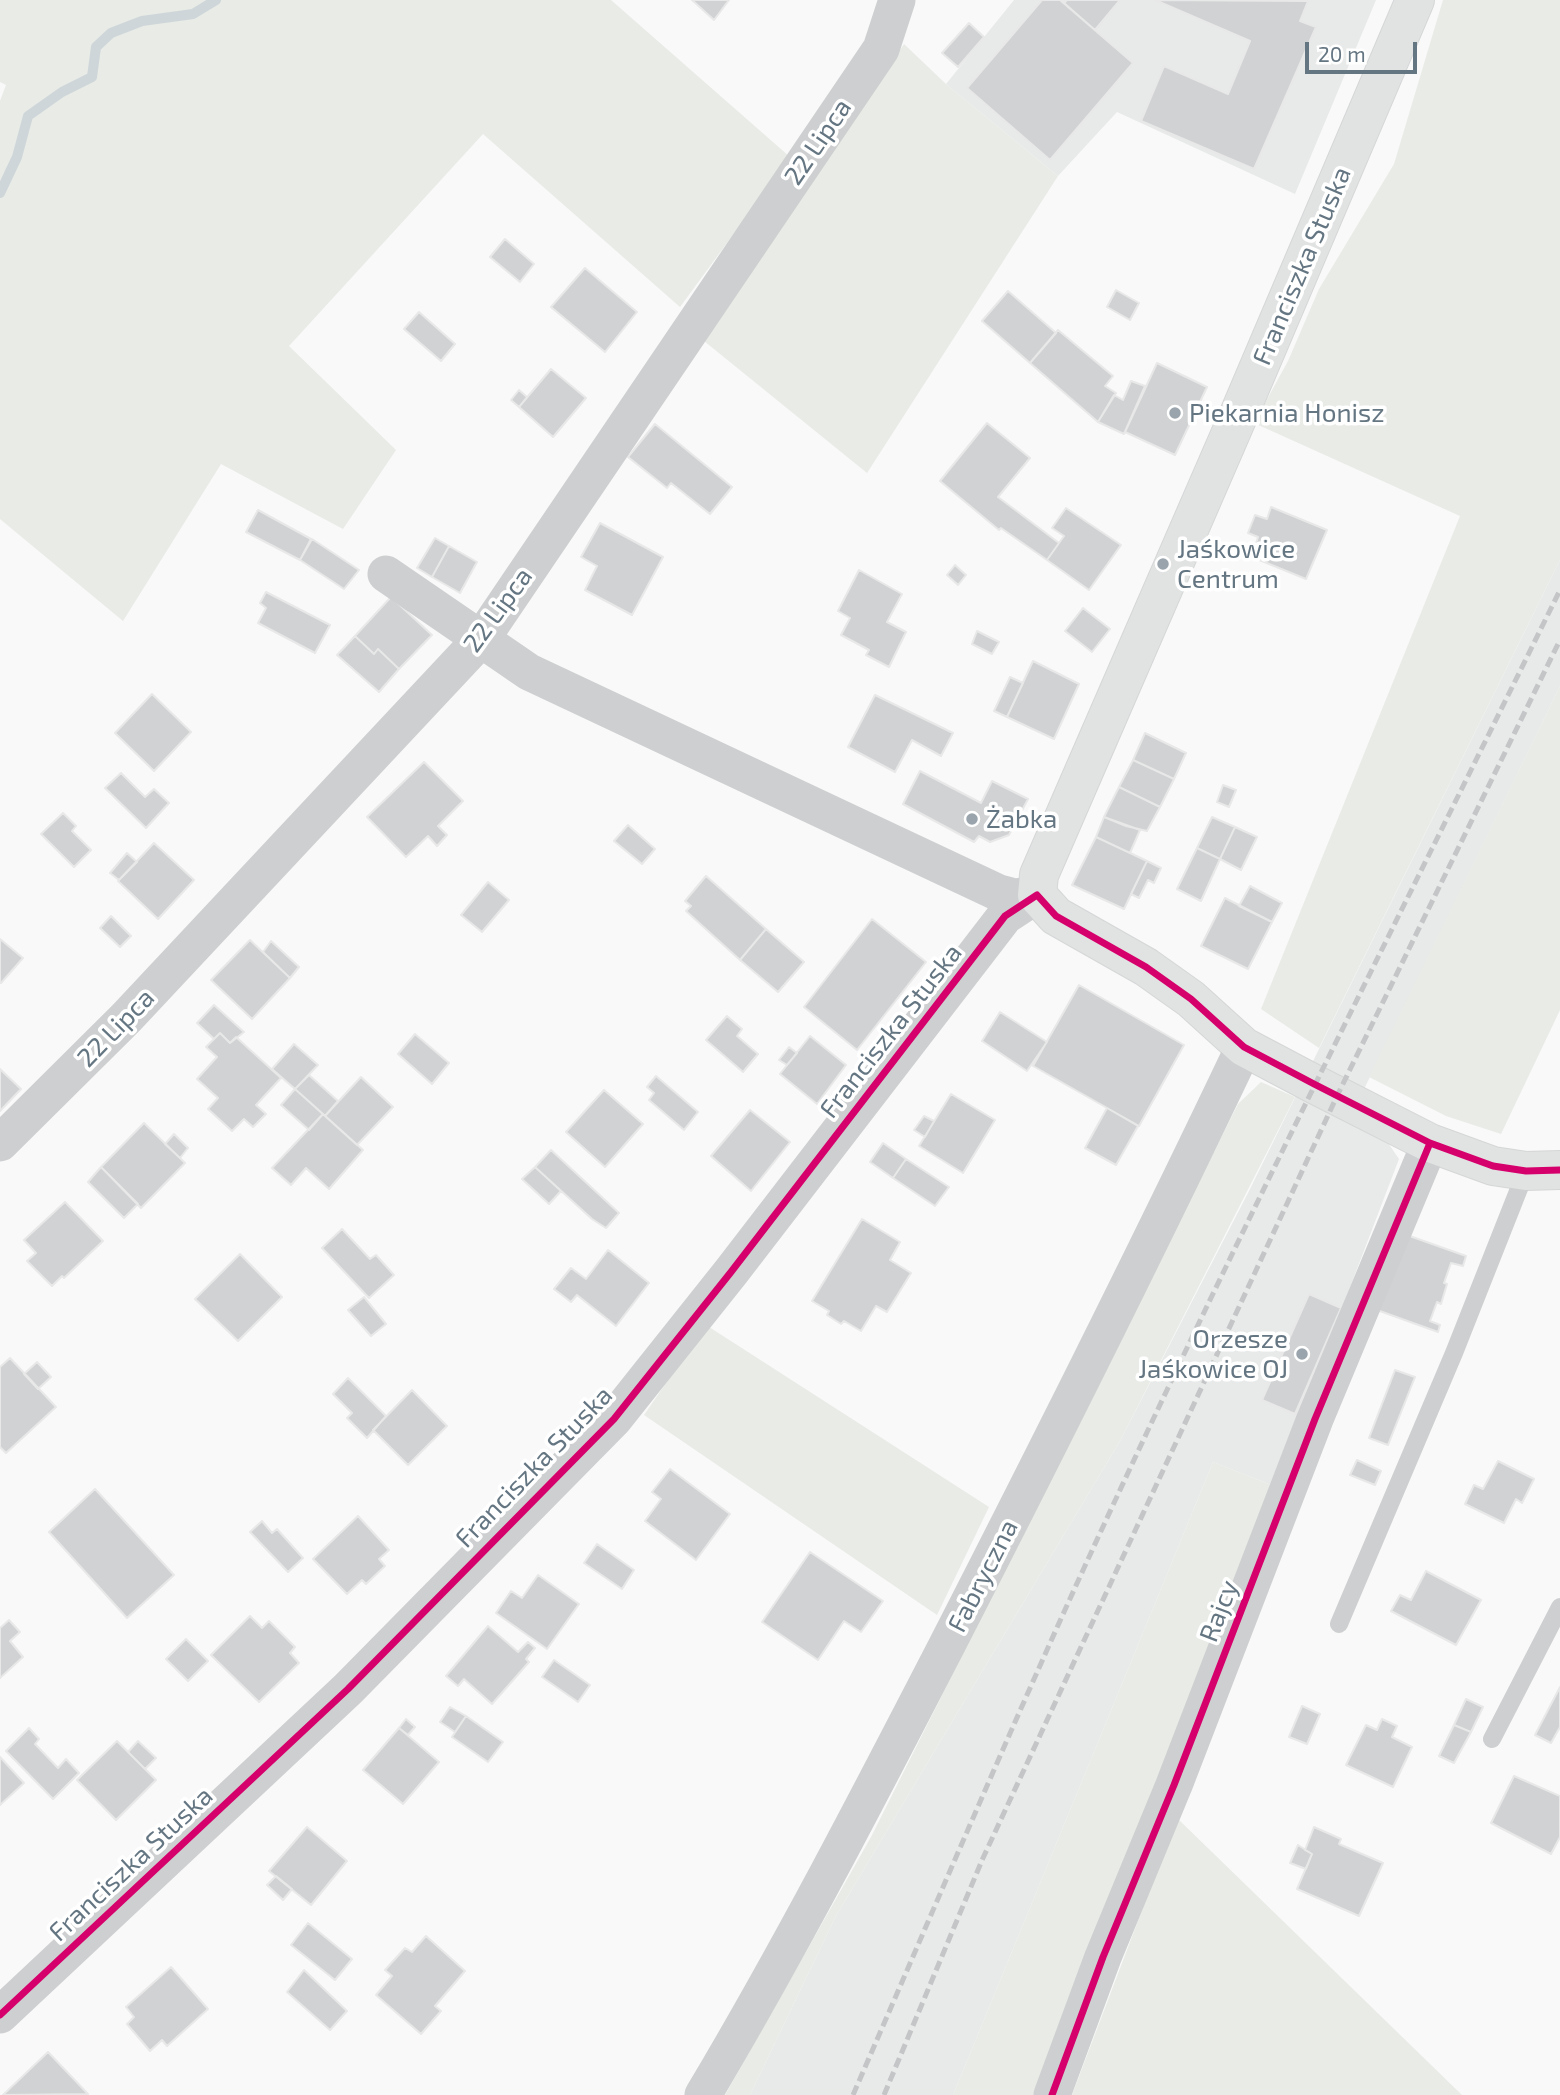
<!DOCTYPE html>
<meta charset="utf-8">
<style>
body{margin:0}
#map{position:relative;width:1560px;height:2095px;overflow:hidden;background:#f9f9f9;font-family:"Exo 2",sans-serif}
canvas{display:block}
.scale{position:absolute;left:1305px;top:42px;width:112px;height:32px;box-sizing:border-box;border:4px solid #657683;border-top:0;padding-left:9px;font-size:21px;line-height:24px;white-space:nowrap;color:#657683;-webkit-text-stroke:5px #fff;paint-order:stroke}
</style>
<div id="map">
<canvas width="1560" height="2095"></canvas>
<div class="scale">20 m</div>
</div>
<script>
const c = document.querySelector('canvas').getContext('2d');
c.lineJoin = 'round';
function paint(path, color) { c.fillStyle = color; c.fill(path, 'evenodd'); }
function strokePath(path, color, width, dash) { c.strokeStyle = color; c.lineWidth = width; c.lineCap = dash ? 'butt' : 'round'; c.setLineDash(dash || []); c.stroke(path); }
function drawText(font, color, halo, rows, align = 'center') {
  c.font = font + ' "Exo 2",sans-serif'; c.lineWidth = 7; c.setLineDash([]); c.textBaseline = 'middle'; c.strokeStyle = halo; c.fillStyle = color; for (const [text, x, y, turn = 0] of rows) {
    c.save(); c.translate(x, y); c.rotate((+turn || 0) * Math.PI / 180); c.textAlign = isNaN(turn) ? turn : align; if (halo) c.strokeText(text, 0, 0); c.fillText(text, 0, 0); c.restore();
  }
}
paint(new Path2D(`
 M1014 0H1376L1295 194 1117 112 1058 176 946 84Z
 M1560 560V686L1349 1120 1382 1134 1399 1159 1274 1486 1213 1462 953 2095H750L836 1916 1120 1441 1249 1191Z`), '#e8e9e9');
paint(new Path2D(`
 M0 0H611L790 157 680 307 483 134 289 346 396 450 343 529 221 464 123 621 0 519V101L6 85 0 82Z
 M1443 0H1560V560L1319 1048 1261 1009 1460 516 1254 423 1288 361 1319 289 1394 164Z
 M904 44 946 84 1058 176 867 473 704 341Z
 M1560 686V1010L1501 1134 1446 1116 1369 1077Z
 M1261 1082 1295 1097 1120 1441 836 1916 750 2095H725L871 1837 1238 1104Z
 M706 1325 989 1507 937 1615 644 1415Z
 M1213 1462 1274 1486 1039 2095H953Z
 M1177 1818 1462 2095H1072Z`), '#e8ebe6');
strokePath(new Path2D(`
 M0 193 17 157 28 116 62 92 92 77 96 47 111 33 142 21 193 14 216 0`), '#ced6d9', 10);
const building = new Path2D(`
 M692 0H729L714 20Z
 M1042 0H1060L1133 63 1050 160 967 88Z
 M1067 0H1120L1095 30 1064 3Z
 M1155 0 1308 1 1300 21 1316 27 1254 169 1141 121 1164 66 1228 94 1250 41Z
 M969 23 984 37 958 67 942 53Z
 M505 239 534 264 520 282 490 257Z
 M585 268 637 312 605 352 551 307Z
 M1116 290 1139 303 1130 320 1107 307Z
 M1008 291 1056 333 1030 363 982 321Z
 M419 312 455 344 441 361 404 329Z
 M1058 330 1113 376 1105 386 1116 393 1098 422 1030 363Z
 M1157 363 1207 387 1175 455 1125 432Z
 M551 369 586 398 553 437 519 407Z
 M1131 381 1145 386 1124 434 1098 422 1114 395 1123 400Z
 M519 390 527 397 519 407 511 400Z
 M987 423 1030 458 998 497 1059 543 1047 560 1001 528 999 530 940 481Z
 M655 424 732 487 710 514 671 483 667 488 628 457Z
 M1271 507 1327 530 1306 579 1252 557 1258 537 1248 533 1255 515 1267 519Z
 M1066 508 1121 545 1089 590 1047 560 1064 536 1052 528Z
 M258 510 311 539 300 560 246 532Z
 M600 523 663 557 632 615 585 590 597 566 581 557Z
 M435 538 449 546 432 577 417 568Z
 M312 539 359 570 344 589 300 560Z
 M449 546 477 562 460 593 432 577Z
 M955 565 966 575 958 585 947 575Z
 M859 570 902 594 887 622 906 632 889 667 866 655 869 650 841 635 850 618 838 611Z
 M266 592 330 625 315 653 258 623 266 608 260 603Z
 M391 597 432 635 399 669 378 649 374 654 355 636Z
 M1083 608 1110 629 1092 652 1065 631Z
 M977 631 999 642 992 654 972 644Z
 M355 636 374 654 378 649 399 669 379 692 337 655Z
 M1033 661 1079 684 1054 739 1007 717Z
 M1010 677 1023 683 1007 717 994 711Z
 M152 694 191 732 154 771 115 733Z
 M875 695 953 733 941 756 912 740 895 772 848 747Z
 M1145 733 1186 753 1174 779 1133 760Z
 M1133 760 1174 779 1160 807 1119 787Z
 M424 762 463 801 438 826 447 835 437 846 428 836 406 857 367 817Z
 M920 771 981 803 992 781 1028 799 1009 835 990 842 979 836 974 842 903 804Z
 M121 773 145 797 154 789 169 803 146 828 105 788Z
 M1223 785 1236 790 1229 807 1217 802Z
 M1119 787 1160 807 1147 831 1126 826 1104 817Z
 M63 813 76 826 72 831 91 850 74 867 41 834Z
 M1104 817 1140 830 1130 853 1096 837Z
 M1212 817 1235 827 1220 859 1197 848Z
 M628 825 655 849 642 864 614 841Z
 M1235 827 1257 837 1241 870 1220 859Z
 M1096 837 1147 861 1124 909 1072 885Z
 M154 843 194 880 158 919 118 881Z
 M1197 848 1220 859 1201 901 1177 889Z
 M127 853 137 862 119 880 110 873Z
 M1147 861 1161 868 1154 883 1148 880 1139 898 1131 894Z
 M706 876 766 929 740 960 686 911 691 906 685 901Z
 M488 882 509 900 482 932 461 915Z
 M1250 886 1282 903 1272 922 1239 906Z
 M1225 898 1272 922 1248 969 1201 946Z
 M111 916 131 936 120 947 100 928Z
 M872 919 926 962 857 1050 804 1007Z
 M766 929 804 962 778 992 740 960Z
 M0 939 23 958 1 983 0 982Z
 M250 940 290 978 252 1019 211 980Z
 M271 941 299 967 290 978 263 952Z
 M1079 985 1184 1045 1139 1126 1033 1066Z
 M214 1005 244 1032 230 1043 220 1033 214 1039 197 1023Z
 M1000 1012 1047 1042 1027 1071 982 1041Z
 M727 1016 742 1029 737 1036 758 1054 743 1072 706 1040Z
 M220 1033 230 1043 236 1037 281 1078 256 1105 266 1114 253 1127 244 1119 232 1131 208 1109 218 1098 197 1079 217 1057 206 1047Z
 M415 1034 449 1063 432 1084 398 1054Z
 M810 1036 846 1065 817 1104 780 1074Z
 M294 1044 318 1065 295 1089 272 1069Z
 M789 1047 797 1053 787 1065 779 1060Z
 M0 1069 21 1089 0 1111Z
 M309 1075 338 1101 325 1116 295 1089Z
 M656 1076 698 1112 684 1130 649 1100 654 1093 647 1087Z
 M361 1077 393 1107 357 1145 325 1116Z
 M295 1089 323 1114 309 1130 281 1105Z
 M604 1090 643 1124 605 1167 566 1132Z
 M951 1094 995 1120 963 1173 919 1146Z
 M1107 1108 1138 1126 1116 1165 1085 1148Z
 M750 1110 790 1142 751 1191 711 1156Z
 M323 1114 363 1150 329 1189 306 1168 291 1185 272 1168Z
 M924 1116 934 1121 925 1137 914 1130Z
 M144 1123 185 1163 141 1208 101 1167Z
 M174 1134 188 1148 180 1158 165 1144Z
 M883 1143 906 1159 893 1178 870 1162Z
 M551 1150 619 1213 606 1228 592 1219 535 1167Z
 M906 1159 949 1187 935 1206 893 1178Z
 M101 1167 138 1204 124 1218 88 1182Z
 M535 1167 561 1191 549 1204 522 1179Z
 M65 1202 103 1241 64 1278 62 1276 52 1286 27 1261 36 1253 24 1240Z
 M862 1219 900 1242 890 1260 911 1273 887 1312 876 1306 861 1331 844 1321 841 1324 827 1315 829 1311 812 1301Z
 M342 1229 370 1259 376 1255 394 1275 369 1298 322 1248Z
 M1404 1234 1466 1256 1463 1266 1451 1263 1444 1283 1447 1284 1441 1304 1437 1302 1430 1321 1440 1325 1438 1332 1377 1310Z
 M608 1250 649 1283 616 1326 577 1295 571 1302 554 1289 571 1268 586 1279Z
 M240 1254 282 1297 238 1341 195 1299Z
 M1309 1294 1341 1308 1295 1414 1262 1400Z
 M364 1297 386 1324 371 1336 348 1310Z
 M10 1358 56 1407 6 1453 0 1447V1367Z
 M37 1362 51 1377 38 1389 24 1374Z
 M1395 1370 1415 1377 1388 1445 1369 1438Z
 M348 1378 386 1416 367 1438 347 1418 352 1413 333 1394Z
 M412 1390 447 1426 408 1465 373 1430Z
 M1357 1460 1381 1471 1375 1485 1350 1475Z
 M1498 1461 1534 1479 1522 1503 1516 1499 1504 1523 1465 1504 1474 1485 1483 1489Z
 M670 1469 730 1514 696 1560 645 1521 661 1499 652 1492Z
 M95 1489 174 1575 127 1618 49 1532Z
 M358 1516 389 1550 379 1559 385 1566 366 1584 362 1580 347 1594 313 1559Z
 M262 1521 272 1533 277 1529 303 1558 288 1572 250 1532Z
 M597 1544 634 1570 622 1589 584 1563Z
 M810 1552 883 1601 861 1632 844 1621 818 1660 762 1622Z
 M1426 1571 1481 1600 1456 1645 1391 1611 1400 1595 1411 1600Z
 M538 1575 579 1604 547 1649 496 1613 511 1591 522 1598Z
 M250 1616 262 1628 269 1621 295 1647 290 1653 299 1663 259 1702 211 1655Z
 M9 1620 20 1632 10 1641 23 1657 0 1678V1628Z
 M488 1626 518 1652 528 1642 535 1648 526 1659 529 1662 492 1704 464 1679 458 1686 446 1676Z
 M186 1639 208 1661 188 1681 166 1659Z
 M554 1660 590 1685 578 1702 542 1677Z
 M1560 1687V1727L1551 1743 1535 1735Z
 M1466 1699 1483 1707 1471 1732 1454 1725Z
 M1302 1706 1320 1714 1307 1744 1289 1737Z
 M450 1707 466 1716 455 1732 440 1722Z
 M466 1716 503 1742 488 1762 452 1737Z
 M406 1719 415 1727 408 1735 399 1728Z
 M1382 1719 1397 1726 1392 1737 1412 1747 1393 1787 1346 1765 1366 1725 1377 1730Z
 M1454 1725 1471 1732 1454 1763 1439 1756Z
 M29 1728 39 1739 35 1744 58 1768 66 1759 79 1773 53 1799 6 1751Z
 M399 1728 439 1762 403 1804 363 1770Z
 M117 1741 156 1780 116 1820 77 1780Z
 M138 1741 156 1758 145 1769 128 1752Z
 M0 1757 24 1783 0 1805Z
 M1514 1776 1560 1796V1837L1551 1854 1491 1823Z
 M307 1827 347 1861 311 1905 269 1871Z
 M1314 1827 1341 1839 1339 1844 1383 1863 1359 1916 1297 1889 1312 1854 1305 1850Z
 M1298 1845 1312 1854 1306 1869 1290 1863Z
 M276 1876 292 1889 283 1900 267 1885Z
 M308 1923 352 1959 335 1980 291 1945Z
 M426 1936 465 1971 435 2006 441 2011 421 2034 376 1995 392 1976 385 1970 405 1948 412 1952Z
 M171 1967 208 2009 167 2046 162 2040 150 2051 127 2024 134 2017 126 2007Z
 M304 1970 347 2011 330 2030 287 1992Z
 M48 2052 88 2094 3 2095Z`);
paint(building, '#d0d2d3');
strokePath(building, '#e8e8e8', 2);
const secondary = new Path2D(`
 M1415 0 1233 428 1039 875 1037 895 1056 916 1146 967 1191 999 1244 1047 1314 1084 1430 1143 1493 1166 1526 1171 1560 1170`);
strokePath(secondary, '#d5d6d7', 40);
strokePath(new Path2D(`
 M1339 1624 1454 1353 1526 1171
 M1492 1739 1560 1607`), '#cecfd0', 18);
strokePath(new Path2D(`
 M386 574 529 672 999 893 1014 897 1037 895
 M0 1143 126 1018 482 638 881 49 897 0
 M0 2015 348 1689 614 1419 731 1272 1005 916 1037 895
 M703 2095C790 1949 868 1798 946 1647 1048 1448 1148 1249 1244 1047
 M1052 2095 1103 1957 1174 1785 1315 1419 1430 1143`), '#cecfd0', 37);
strokePath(secondary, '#e1e2e2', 38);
strokePath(new Path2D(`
 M853 2095C923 1934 992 1772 1064 1612 1220 1267 1393 930 1560 590
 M884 2095 983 1858 1337 1096 1560 640`), '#c3c5c6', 5, [10, 5]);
strokePath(new Path2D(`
 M0 2015 348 1689 614 1419 731 1272 1005 916 1037 895 1056 916 1146 967 1191 999 1244 1047 1314 1084 1430 1143 1493 1166 1526 1171 1560 1170
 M1052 2095 1103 1957 1174 1785 1315 1419 1430 1143`), '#d6006c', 7);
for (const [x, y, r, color] of [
 [1175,413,7,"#99a4ac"],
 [1163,564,7,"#99a4ac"],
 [972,819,7,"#99a4ac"],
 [1302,1354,7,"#99a4ac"]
]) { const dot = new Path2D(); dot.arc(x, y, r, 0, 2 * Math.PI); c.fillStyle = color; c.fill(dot); strokePath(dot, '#fff', 2.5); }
drawText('26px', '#657683', '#fff', [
 ["22 Lipca",818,142,-56],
 ["Franciszka Stuska",1302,266,-67],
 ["22 Lipca",498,610,-54],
 ["22 Lipca",116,1028,-46],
 ["Franciszka Stuska",891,1031,-52],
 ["Franciszka Stuska",534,1467,-46],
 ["Fabryczna",983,1576,-63],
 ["Rajcy",1219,1611,-69],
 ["Franciszka Stuska",131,1864,-43]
]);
drawText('26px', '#657683', '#fff', [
 ["Piekarnia Honisz",1189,413],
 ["Jaśkowice",1177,549],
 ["Centrum",1177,579],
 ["Żabka",986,819],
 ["Orzesze",1288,1339,"right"],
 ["Jaśkowice OJ",1288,1369,"right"]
], 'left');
</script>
